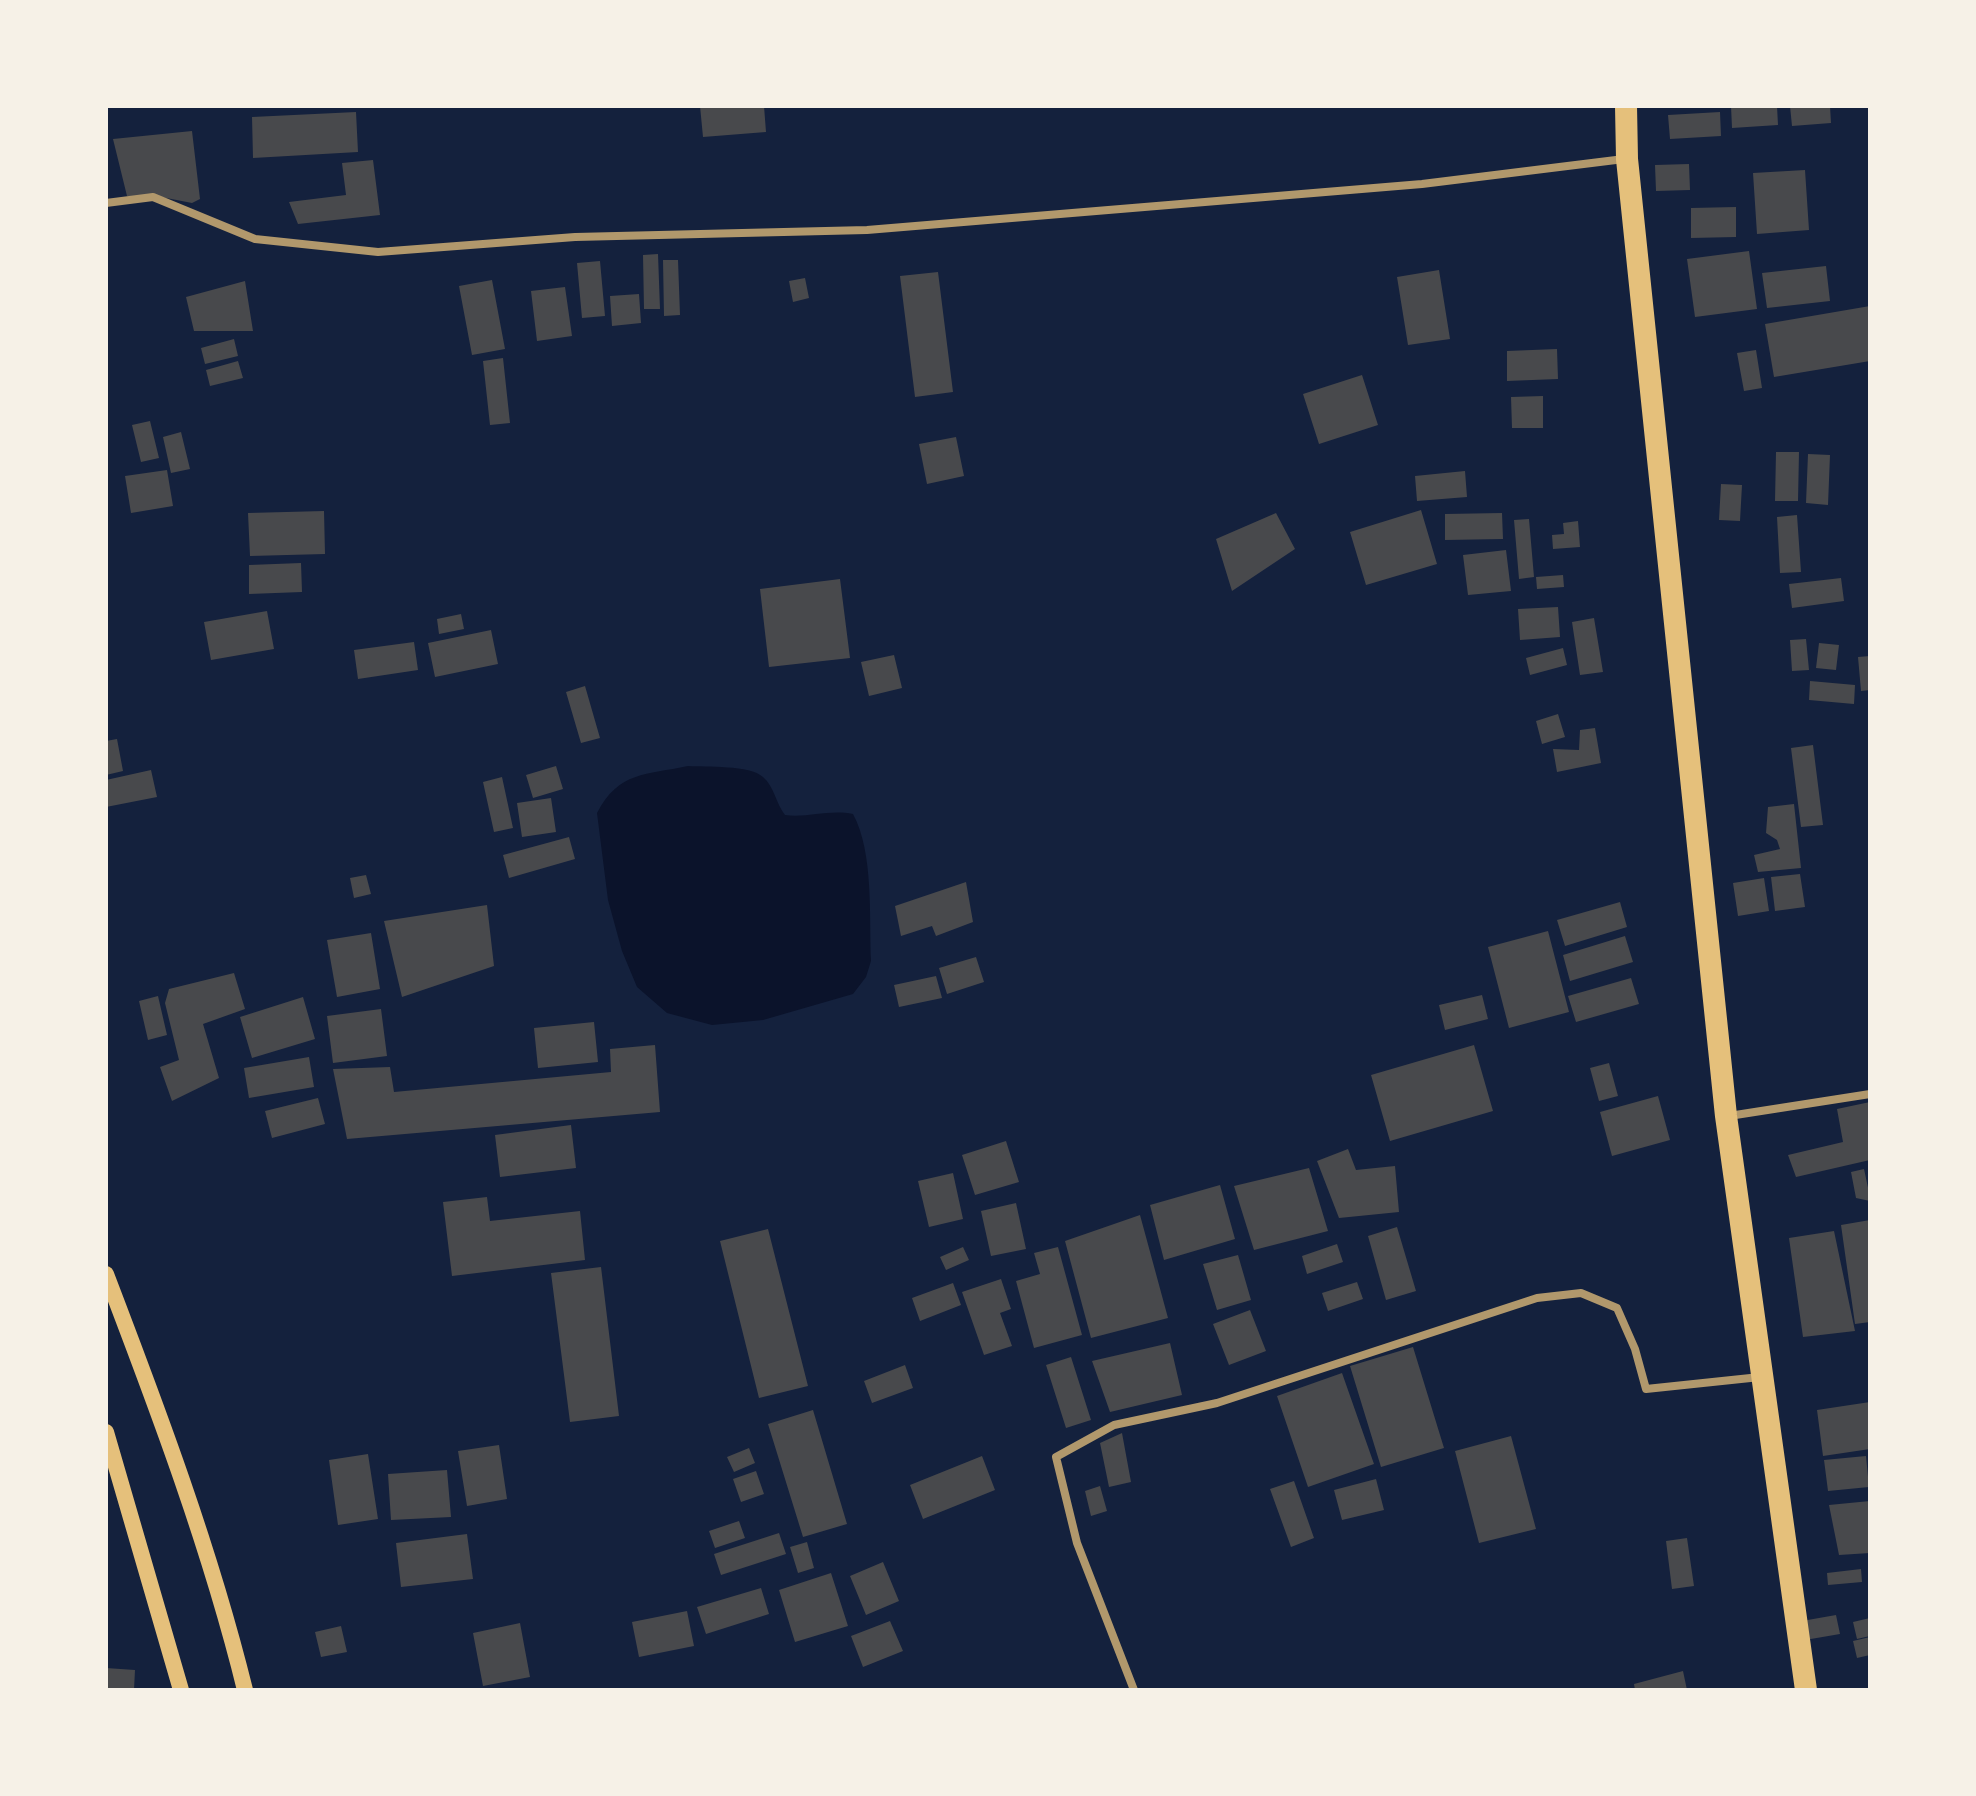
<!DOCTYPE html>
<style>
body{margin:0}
#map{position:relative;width:1976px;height:1796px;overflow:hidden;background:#14213d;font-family:"Noto Sans",sans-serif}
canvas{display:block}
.frame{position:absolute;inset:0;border:108px solid #f6f1e7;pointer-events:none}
</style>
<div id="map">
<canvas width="1976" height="1796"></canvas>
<div class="frame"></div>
</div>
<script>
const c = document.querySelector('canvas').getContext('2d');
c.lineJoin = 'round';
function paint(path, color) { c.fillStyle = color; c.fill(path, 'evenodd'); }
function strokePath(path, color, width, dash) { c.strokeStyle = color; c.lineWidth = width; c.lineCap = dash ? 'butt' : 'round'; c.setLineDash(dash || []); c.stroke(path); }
paint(new Path2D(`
 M688 766C706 767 750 765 763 777 774 786 776 804 785 815 808 818 829 809 853 814 874 853 869 917 871 961L866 977 853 994 763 1020 712 1025 667 1013 637 987 622 951 608 900 597 813C619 771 646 775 688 766Z`), '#0b132b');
paint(new Path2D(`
 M700 106H764L766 132 703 137Z
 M1731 106H1777L1778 125 1732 128Z
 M1790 106H1830L1831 123 1792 126Z
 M356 112 358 152 253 158 252 117Z
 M1720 112 1721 136 1670 139 1668 115Z
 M192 131 200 199 192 203 156 196H127L113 139Z
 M373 160 380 215 298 224 289 202 346 195 342 163Z
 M1689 164 1690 190 1656 191 1655 165Z
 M1805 170 1809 230 1757 234 1753 173Z
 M1736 207V237L1691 238V208Z
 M1749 251 1757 309 1695 317 1687 259Z
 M658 254 660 309H644L643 255Z
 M663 260H678L680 315 664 316Z
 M600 261 605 316 582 318 577 263Z
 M1826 266 1830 301 1767 308 1762 273Z
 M1439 270 1450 339 1408 345 1397 277Z
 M938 272 953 392 915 397 900 276Z
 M805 278 809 298 793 302 789 281Z
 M492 280 505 349 472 355 459 286Z
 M245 281 253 331H194L186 297Z
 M565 287 572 336 537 341 531 291Z
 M639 294 641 323 612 326 610 296Z
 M1870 306V361L1774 377 1765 324Z
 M234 339 238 356 205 364 201 348Z
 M1557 349 1558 379 1507 381V351Z
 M1756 350 1762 388 1744 391 1737 353Z
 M503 358 510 423 490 425 483 361Z
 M238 361 243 378 210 386 206 370Z
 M1362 375 1378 425 1319 444 1303 394Z
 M1543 396V428H1512L1511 397Z
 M150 421 159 458 141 462 132 425Z
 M181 432 190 469 171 473 163 437Z
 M956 437 964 476 927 484 919 444Z
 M1776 452H1799L1798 501H1775Z
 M1808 454 1830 455 1828 505 1806 503Z
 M167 470 173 506 131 513 125 476Z
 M1465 471 1467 497 1417 501 1415 476Z
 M1721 484 1742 485 1740 521 1719 520Z
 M1421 510 1437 564 1366 585 1350 532Z
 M324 511 325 554 250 556 248 513Z
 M1276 513 1295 549 1232 591 1216 539Z
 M1502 513 1503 539 1445 540V514Z
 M1797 515 1801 572 1780 573 1777 517Z
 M1529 519 1534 577 1519 579 1514 520Z
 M1578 521 1580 547 1553 549 1552 535 1564 534 1563 523Z
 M1506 550 1511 591 1468 595 1463 555Z
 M301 563 302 592 249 594V565Z
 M1563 575 1564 587 1537 589 1536 577Z
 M1841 578 1844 601 1792 608 1789 584Z
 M840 579 850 658 769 667 760 589Z
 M1558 607 1560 637 1520 640 1518 609Z
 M267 611 274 649 211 660 204 622Z
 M461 614 464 629 439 634 437 619Z
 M1594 618 1603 672 1580 675 1572 622Z
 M491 630 498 664 435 677 428 643Z
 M1806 639 1809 670 1792 671 1790 640Z
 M414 642 418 670 358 679 354 650Z
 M1819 643 1839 645 1836 670 1816 668Z
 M1563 648 1567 665 1530 675 1526 658Z
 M894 655 902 688 869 696 861 662Z
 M1870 656V690L1861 691 1858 657Z
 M1810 681 1855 685 1854 704 1809 700Z
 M585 686 600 738 581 743 566 692Z
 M1558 714 1565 737 1542 744 1536 721Z
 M1595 728 1601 763 1557 772 1553 749 1579 750 1580 730Z
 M117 739 123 771 106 775V741Z
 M1813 745 1823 825 1801 827 1791 748Z
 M556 766 563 789 533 798 526 775Z
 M151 770 157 797 106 807V780Z
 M502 777 513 828 494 832 483 782Z
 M551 798 556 832 522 837 517 803Z
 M1794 804 1801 868 1758 872 1754 855 1780 849 1777 840 1766 833 1768 807Z
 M569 837 575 859 509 878 503 855Z
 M1800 874 1805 907 1775 911 1771 877Z
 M366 875 371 894 354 898 350 878Z
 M1764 878 1769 911 1738 916 1733 883Z
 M966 882 973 922 936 936 932 926 901 936 895 906Z
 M1620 902 1627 927 1565 946 1557 920Z
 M487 905 494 966 402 997 384 921Z
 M1548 931 1569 1012 1509 1028 1488 947Z
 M371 933 380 989 337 997 327 940Z
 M1625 936 1633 962 1570 981 1563 955Z
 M976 957 984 982 947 994 939 968Z
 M234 973 245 1009 203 1024 219 1078 172 1101 160 1067 179 1060 165 1003 169 989Z
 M936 976 942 998 899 1007 894 985Z
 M1631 978 1639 1004 1576 1022 1568 996Z
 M1482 995 1488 1019 1445 1030 1439 1005Z
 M158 996 167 1035 148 1040 139 1001Z
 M303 997 315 1039 252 1058 240 1017Z
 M381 1009 387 1056 333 1063 327 1016Z
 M594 1022 598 1062 538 1068 534 1028Z
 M655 1045 660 1112 347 1139 333 1069 390 1067 394 1092 611 1072 610 1049Z
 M1474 1045 1493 1111 1390 1141 1371 1075Z
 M309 1057 314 1087 249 1098 244 1068Z
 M1609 1063 1618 1096 1599 1101 1590 1068Z
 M1658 1096 1670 1140 1612 1156 1600 1112Z
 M318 1098 325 1124 272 1138 265 1111Z
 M1870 1102V1160L1796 1177 1788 1155 1843 1142 1837 1109Z
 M571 1125 576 1168 500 1177 495 1135Z
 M1006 1141 1019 1182 975 1195 962 1155Z
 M1348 1149 1356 1170 1395 1166 1399 1212 1339 1218 1317 1161Z
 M1309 1168 1328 1231 1254 1250 1234 1186Z
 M1864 1169 1870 1197V1201L1856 1198 1851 1172Z
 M953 1173 963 1219 929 1227 918 1181Z
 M1220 1185 1235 1239 1164 1260 1150 1205Z
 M487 1197 490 1221 580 1211 585 1260 452 1276 443 1202Z
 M1016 1203 1026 1249 991 1256 981 1211Z
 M1140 1215 1168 1318 1091 1338 1065 1241Z
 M1870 1220V1322L1855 1324 1841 1225Z
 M1397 1227 1416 1291 1386 1300 1368 1236Z
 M768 1229 808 1386 759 1398 720 1241Z
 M1834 1231 1855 1331 1803 1337 1789 1238Z
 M1337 1244 1343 1262 1307 1274 1302 1256Z
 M963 1247 969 1260 946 1270 940 1257Z
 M1058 1247 1082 1335 1034 1348 1016 1281 1040 1274 1034 1253Z
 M1238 1255 1251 1300 1217 1310 1203 1264Z
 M601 1267 619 1416 570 1422 551 1273Z
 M1001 1279 1011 1309 1000 1313 1012 1346 984 1355 962 1292Z
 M1357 1282 1363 1299 1328 1311 1322 1293Z
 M953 1283 961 1305 920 1321 912 1298Z
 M1250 1310 1266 1351 1229 1365 1213 1324Z
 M1170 1343 1182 1395 1110 1412 1092 1361Z
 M1413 1347 1444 1448 1381 1467 1350 1366Z
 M1071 1357 1091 1420 1066 1428 1046 1365Z
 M905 1365 913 1388 872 1403 864 1381Z
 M1342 1373 1374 1464 1308 1487 1277 1396Z
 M1870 1402V1449L1823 1456 1817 1410Z
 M813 1410 847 1524 803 1537 768 1424Z
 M1122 1433 1131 1482 1109 1487 1100 1443Z
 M1511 1436 1536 1529 1479 1543 1455 1451Z
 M499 1445 507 1499 467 1506 458 1451Z
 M749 1448 755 1463 734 1472 727 1457Z
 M368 1454 378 1519 338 1525 329 1460Z
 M982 1456 995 1490 923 1519 910 1485Z
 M1866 1456 1869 1487 1828 1491 1824 1460Z
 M447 1470 451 1517 391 1520 388 1474Z
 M756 1471 764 1494 741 1502 733 1479Z
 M1376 1479 1384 1510 1342 1520 1334 1490Z
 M1294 1481 1314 1538 1291 1547 1270 1489Z
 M1100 1486 1107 1511 1091 1516 1085 1491Z
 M1870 1501V1553L1839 1555 1829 1505Z
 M739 1521 745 1538 715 1548 709 1531Z
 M779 1533 786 1554 721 1575 714 1554Z
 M467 1534 473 1579 401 1587 396 1543Z
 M1687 1538 1694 1586 1672 1589 1666 1541Z
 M807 1542 814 1568 798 1573 790 1547Z
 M883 1562 899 1601 866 1615 850 1576Z
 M1861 1569 1862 1582 1828 1585 1827 1573Z
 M831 1573 848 1626 795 1642 779 1590Z
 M761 1588 769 1614 706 1634 697 1607Z
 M687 1611 694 1646 639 1657 632 1622Z
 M1836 1615 1840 1634 1805 1640 1802 1621Z
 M1870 1618V1636L1857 1639 1853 1622Z
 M890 1621 903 1651 863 1667 851 1636Z
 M520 1623 530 1677 483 1686 473 1633Z
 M341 1626 347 1652 321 1657 315 1632Z
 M1870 1637V1655L1857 1658 1853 1641Z
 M106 1668 135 1670 134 1690H106Z
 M1683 1671 1687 1690H1635L1634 1684Z`), '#48494c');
strokePath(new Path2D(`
 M106 203 153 197 255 239 378 252 575 237 867 230 1422 184 1624 159
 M1729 1116 1870 1094
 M1134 1690 1077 1543 1056 1457 1114 1425 1217 1403 1537 1298 1581 1293 1617 1308 1635 1349 1646 1389 1760 1377`), '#b1986c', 8);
strokePath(new Path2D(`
 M106 1274C158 1410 210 1548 245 1690
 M106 1432 181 1690`), '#e5c07b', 16);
strokePath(new Path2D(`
 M1626 106 1627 159 1726 1116 1806 1690`), '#e5c07b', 22);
</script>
